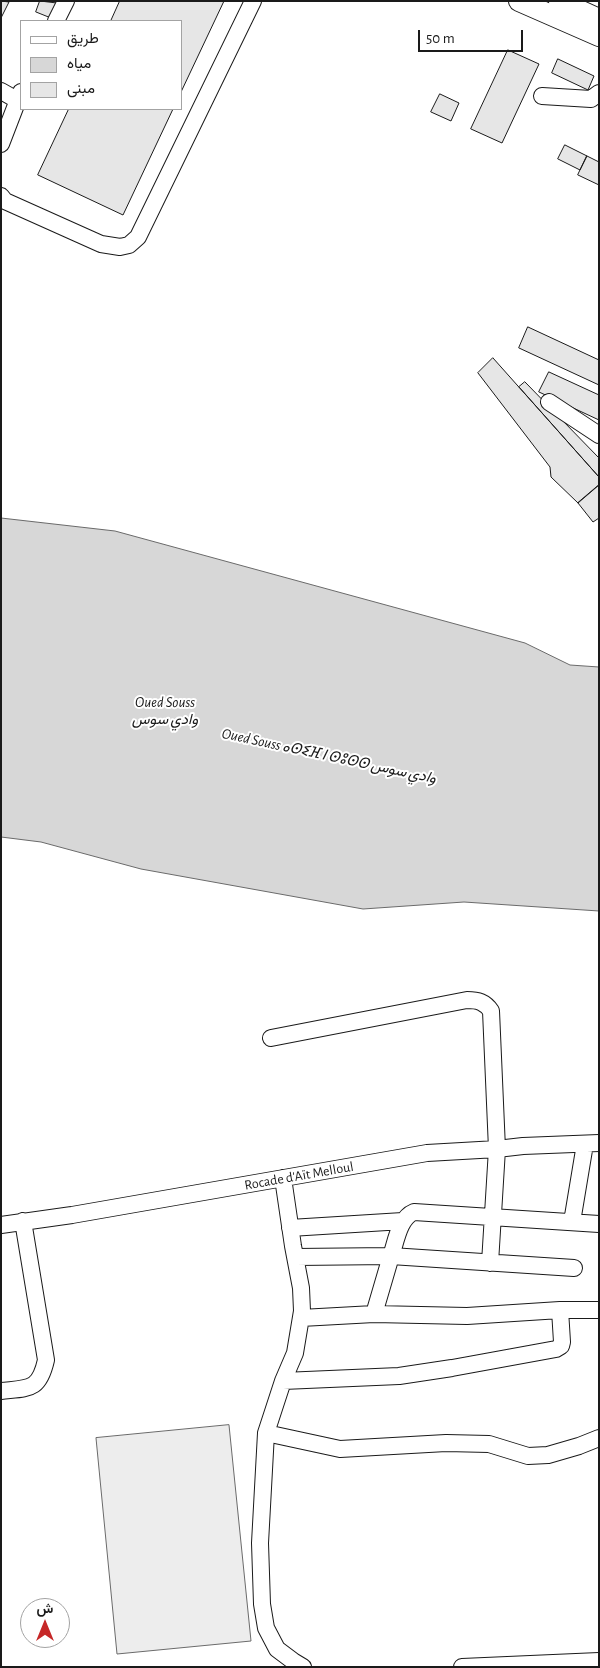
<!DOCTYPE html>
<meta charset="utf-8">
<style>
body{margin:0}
#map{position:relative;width:600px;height:1668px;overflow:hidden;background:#fff;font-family:"Alegreya Sans",Vazirmatn,sans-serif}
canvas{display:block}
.frame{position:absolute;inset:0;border:2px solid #1a1a1a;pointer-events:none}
.legend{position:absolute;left:20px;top:20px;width:162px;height:90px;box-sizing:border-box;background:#fff;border:1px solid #a3a3a3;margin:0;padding:6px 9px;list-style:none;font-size:15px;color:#1a1a1a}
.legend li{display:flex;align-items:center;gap:10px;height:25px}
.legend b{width:25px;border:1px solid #a3a3a3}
.north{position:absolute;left:20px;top:1598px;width:50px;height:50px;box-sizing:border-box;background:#fff;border:1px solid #a3a3a3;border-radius:50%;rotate:0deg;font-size:14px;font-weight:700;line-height:20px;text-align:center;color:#1a1a1a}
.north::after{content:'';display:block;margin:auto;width:18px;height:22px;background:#c62828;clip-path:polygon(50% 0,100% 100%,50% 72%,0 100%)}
.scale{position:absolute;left:418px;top:30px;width:105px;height:22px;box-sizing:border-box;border:2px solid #1a1a1a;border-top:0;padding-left:6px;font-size:15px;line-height:18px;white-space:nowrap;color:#1a1a1a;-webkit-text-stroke:4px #fff;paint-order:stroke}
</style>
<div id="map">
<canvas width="600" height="1668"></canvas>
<div class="frame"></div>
<ul class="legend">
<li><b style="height:6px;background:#fff"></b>طريق</li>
<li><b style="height:14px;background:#d7d7d7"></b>مياه</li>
<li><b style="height:14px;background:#e6e6e6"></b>مبنى</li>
</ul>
<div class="north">ش</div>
<div class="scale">50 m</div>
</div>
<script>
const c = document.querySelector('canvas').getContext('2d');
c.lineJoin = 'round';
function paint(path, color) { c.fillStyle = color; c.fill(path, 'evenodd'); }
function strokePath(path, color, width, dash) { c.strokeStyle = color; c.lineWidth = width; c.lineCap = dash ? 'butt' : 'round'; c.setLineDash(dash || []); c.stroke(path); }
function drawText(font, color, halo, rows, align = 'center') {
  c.font = font + ' "Alegreya Sans",Vazirmatn,"Noto Sans Tifinagh",sans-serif'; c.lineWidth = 4; c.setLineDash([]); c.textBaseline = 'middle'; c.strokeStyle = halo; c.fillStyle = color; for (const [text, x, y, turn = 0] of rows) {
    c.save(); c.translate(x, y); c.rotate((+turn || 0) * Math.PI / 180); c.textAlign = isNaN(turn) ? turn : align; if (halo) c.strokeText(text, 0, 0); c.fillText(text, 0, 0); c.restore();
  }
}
const built = new Path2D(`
 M229 1425 251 1641 117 1654 96 1438Z`);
paint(built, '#ededed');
strokePath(built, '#6a6a6a', 1);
const water = new Path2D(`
 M1 518 115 531 525 643 570 665 599 667V911L464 902 363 909 141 869 41 842 1 837Z`);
paint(water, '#d7d7d7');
strokePath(water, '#6a6a6a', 1);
const building = new Path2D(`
 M1 1 9 2 1 18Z
 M40 1 57 3 51 18 36 12Z
 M120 1H224L181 92V21H111Z
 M508 50 539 64 502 143 471 129Z
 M558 59 594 76 588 90 552 73Z
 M440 94 459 103 451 121 431 112Z
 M69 109H173L123 215 38 175Z
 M565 145 587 156 580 170 558 159Z
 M587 156 599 162V185L578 175Z
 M528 327 599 360V385L519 348Z
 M493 358 599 477V485L578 503 551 477 550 467 478 373Z
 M549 372 599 395V420L539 392Z
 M525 382 599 458V477L519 387Z
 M599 485V518L593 522 578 503Z`);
paint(building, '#e6e6e6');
strokePath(building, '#1a1a1a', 1);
const minor = new Path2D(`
 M56 21 66 1
 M1 91 17 100
 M542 96 591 99 599 93
 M1 144 21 92
 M1 196 5 201 101 244 120 247 129 245 138 237 253 1
 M549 402 599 435
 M271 1038 467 1000C478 1000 485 1002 491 1011L497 1149 490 1263
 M283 1178 293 1246 301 1288 302 1311 295 1353 283 1381 266 1433 260 1543 262 1604 266 1628 277 1649 293 1661 303 1667
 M572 1222 585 1144
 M1 1225 72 1215 427 1153 497 1149 523 1146 599 1143
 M290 1228 403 1221
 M296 1257 391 1256C396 1242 399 1218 414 1212L599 1224
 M374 1314 391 1256 574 1268
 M301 1318 374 1314 467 1316 560 1310H599
 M283 1381 399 1376 452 1368 556 1349 561 1346 562 1342 560 1310
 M1 1391C29 1388 39 1391 46 1360L23 1221
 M266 1433 340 1449 446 1443 489 1444 528 1456 548 1455 579 1446 599 1438
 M462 1667 599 1661`);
const major = new Path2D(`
 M519 1 599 36
 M559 1 599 19`);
strokePath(minor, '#1a1a1a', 18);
strokePath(major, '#1a1a1a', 22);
strokePath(minor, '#fff', 16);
strokePath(major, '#fff', 20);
drawText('14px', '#1a1a1a', '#fff', [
 ["Rocade d'Aït Melloul",299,1176,-10]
]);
drawText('italic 15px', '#1a1a1a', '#fff', [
 ["Oued Souss",165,702],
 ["وادي سوس",165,719],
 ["Oued Souss ⴰⵙⵉⴼ ⵏ ⵙⵓⵙⵙ وادي سوس",329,756,12]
]);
</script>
